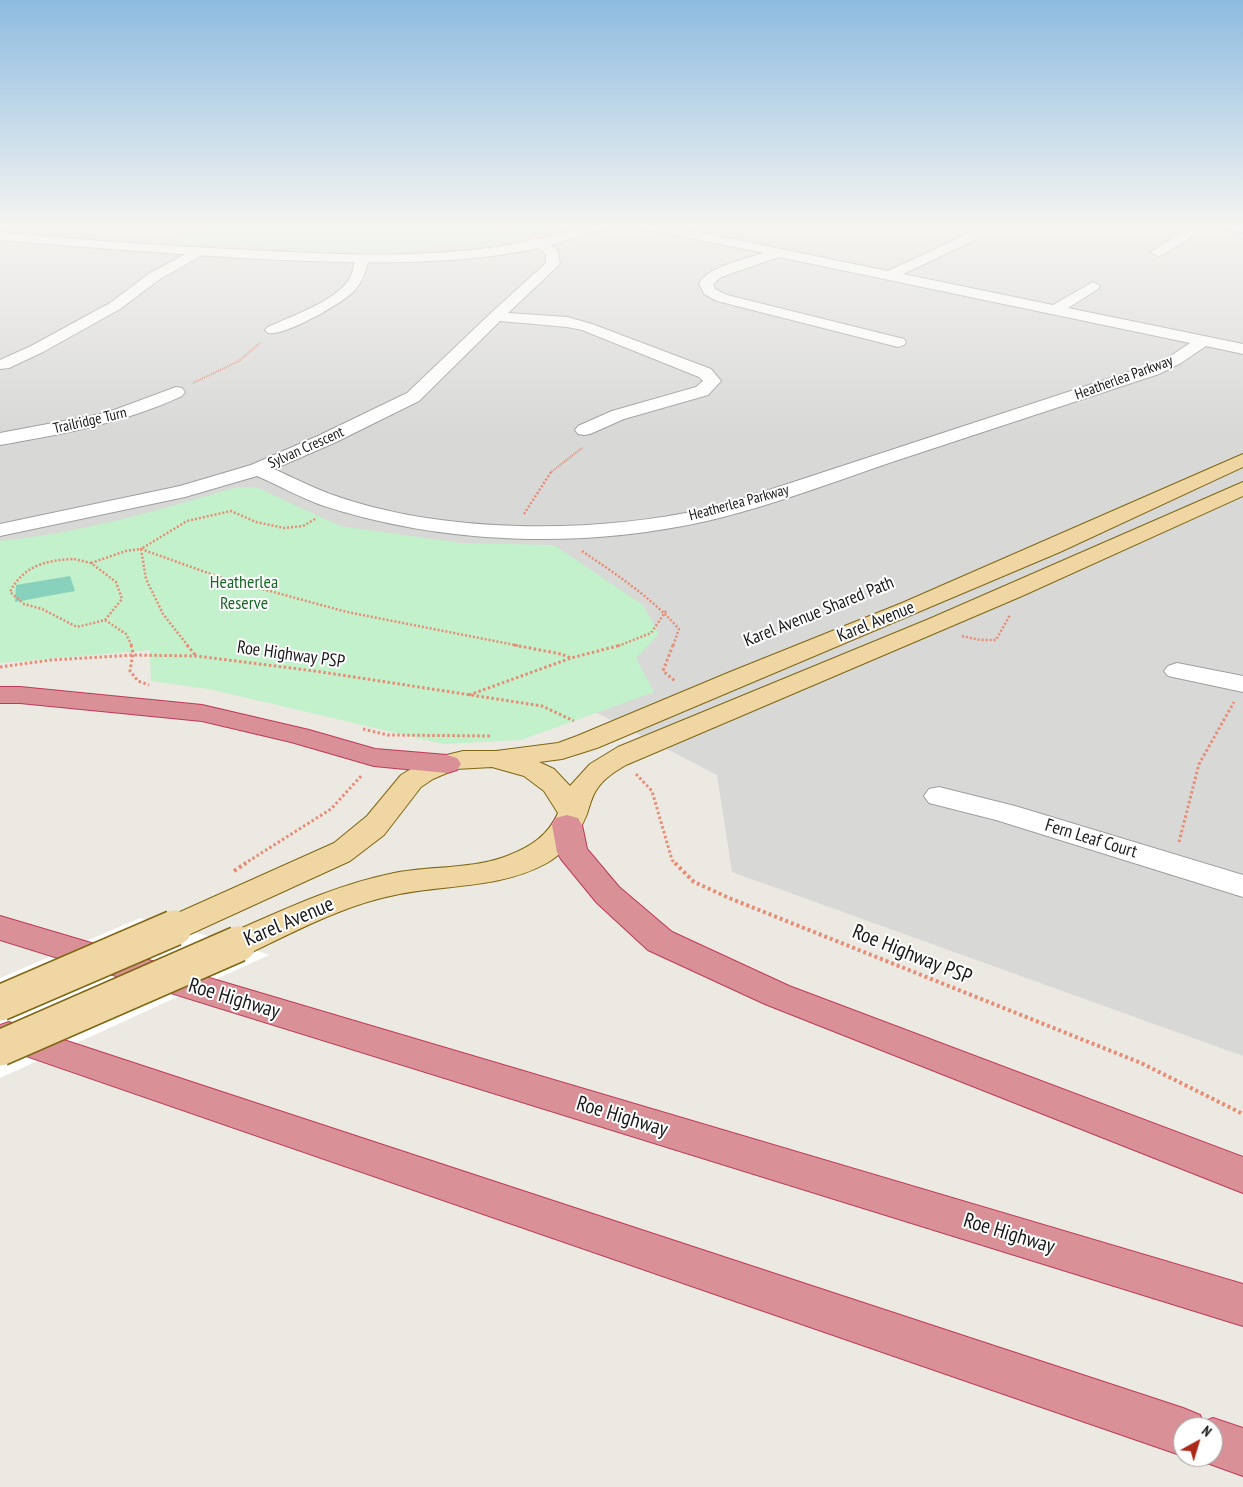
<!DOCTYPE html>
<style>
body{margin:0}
#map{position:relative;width:1243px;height:1487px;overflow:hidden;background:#ebe9e1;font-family:"PT Sans Narrow",sans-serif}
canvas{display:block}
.north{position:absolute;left:1173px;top:1417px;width:50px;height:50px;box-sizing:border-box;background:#fff;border:1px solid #a3a3a3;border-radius:50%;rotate:39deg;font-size:14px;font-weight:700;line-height:20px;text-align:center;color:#1a1a1a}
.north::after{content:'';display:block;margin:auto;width:18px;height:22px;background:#ac2819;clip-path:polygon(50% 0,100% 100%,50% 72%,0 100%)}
</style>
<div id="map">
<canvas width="1243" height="1487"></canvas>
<div class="north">N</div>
</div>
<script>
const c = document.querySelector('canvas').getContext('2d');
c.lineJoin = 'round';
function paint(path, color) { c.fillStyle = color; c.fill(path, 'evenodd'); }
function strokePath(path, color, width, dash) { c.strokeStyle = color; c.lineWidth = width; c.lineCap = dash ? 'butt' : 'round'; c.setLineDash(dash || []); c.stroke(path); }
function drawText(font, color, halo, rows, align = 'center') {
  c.font = font + ' "PT Sans Narrow",sans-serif'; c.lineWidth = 4; c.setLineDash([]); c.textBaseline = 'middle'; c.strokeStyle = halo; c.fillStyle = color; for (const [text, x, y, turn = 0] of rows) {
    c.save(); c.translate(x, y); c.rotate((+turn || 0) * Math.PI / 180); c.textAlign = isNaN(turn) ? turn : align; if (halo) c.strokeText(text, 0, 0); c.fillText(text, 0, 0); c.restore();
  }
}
paint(new Path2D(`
 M0 226H1243V1056L732 872 717 775 553 690 148 643 0 649Z`), '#d8d8d7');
paint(new Path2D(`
 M208 226H563C535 234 506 238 477 242 376 254 277 247 176 241Z
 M238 487H256L340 526 461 543 554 545 643 605 659 634 636 658 654 692 521 740 443 744 209 689 151 681 150 650 0 663V541C81 533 160 510 238 487Z`), '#c2f1cb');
paint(new Path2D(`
 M70 576 75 591 15 602 16 585Z`), '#88d1bc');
paint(new Path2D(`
 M140 918 238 944 269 955 0 1078V978Z`), '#fff');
const minor = new Path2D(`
 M645 226H669L888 271 984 226H1000L998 229 903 274 1053 305 1093 282 1100 286 1098 289 1068 308 1243 344V354L1206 346 1181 363 1159 374C1071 403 983 432 895 461 833 482 771 506 707 521 582 549 443 545 321 505 299 497 278 485 257 476L185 497 0 536V524L180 486 251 465 320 435 407 393 491 313 546 263V254L528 241 534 237 557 249 560 264 508 313 567 317 592 324 711 369 721 381 708 395 624 419 590 434 584 435 578 434 575 430 578 426 612 411 696 387 703 381 699 377 582 330 567 327 500 321 419 401 334 443 274 469C294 478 313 488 333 495 442 534 593 534 705 509 724 505 742 498 760 493L1147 366 1169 357 1190 343 779 257 721 277 713 284 715 289 727 295 904 339 906 342 904 345 898 347 717 301 704 294 699 283C712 265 743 260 764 253L651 230Z
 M1192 226H1207L1163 255 1158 256 1151 252Z
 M199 247 204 248 205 251 204 254 160 279 120 309 43 352 9 368 0 369V360L31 346 110 303 150 273Z
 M362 255 369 259C366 271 363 281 354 291 343 303 283 337 268 333L265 330 268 327C291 316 337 301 350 278 353 272 354 265 355 259Z
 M176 387 182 388 185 392 182 396C124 423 63 434 0 445V433L106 413Z
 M1177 663 1243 676V692L1168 676 1164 671 1168 666Z
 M939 787 1015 806 1243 875V897L996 820 929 803 924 796 929 789Z`);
const tertiary = new Path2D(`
 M585 226H603L601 229C581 235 561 243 540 248 442 268 341 263 242 258 161 253 80 247 0 240V232C83 240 166 246 250 250 361 256 478 262 585 226Z`);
const secondary = new Path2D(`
 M1221 226H1243V233L1223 229Z`);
const primary = new Path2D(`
 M1243 454V467L1060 552 597 748 562 759 539 762 554 769 570 786 590 764 618 747 929 619 1243 482V496L1022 596 626 765C616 771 604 778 597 789 592 796 590 805 587 814 579 834 566 852 547 863 500 889 445 884 395 895 344 905 296 931 250 953L238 956 226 953 221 944 226 935C281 911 335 885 394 873 430 866 474 869 507 856 530 847 548 836 558 813L544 791 524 776 492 767 456 769 433 779 421 787 384 835 350 861 186 936 174 940 162 936 158 928 162 920 334 843 367 816 401 775 426 760 463 751H496L558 743 577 736 730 672 902 603Z`);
const motorway = new Path2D(`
 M0 687H20L202 705 309 730 375 749 447 755 457 758 461 764 457 770 447 773 374 766 291 742 202 721 20 703H0Z
 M567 815 578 818 582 825 587 849 619 887 672 932 789 986 1243 1157V1193L765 1004 648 950 597 903 561 859 557 852 552 825 556 818Z
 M0 916 1243 1284V1326L0 940Z
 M9 1022 1183 1408 1200 1415 1203 1422 1213 1418 1243 1428V1476L1196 1459 1195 1457H1213V1427H1183V1456L0 1047V1025Z`);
strokePath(minor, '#9e9e9e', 2);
strokePath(tertiary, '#9e9e9e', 2);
strokePath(secondary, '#506112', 2);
strokePath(primary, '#7f6612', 2);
strokePath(motorway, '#be3959', 2);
strokePath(new Path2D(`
 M193 383 239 361 260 343
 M550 473 582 448`), '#e78d76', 2, [1, 1]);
strokePath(new Path2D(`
 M524 514 551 472
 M582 551C617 575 651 597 679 629L673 646
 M74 559 91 563 116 582 122 599 105 620 77 627 42 609 24 604 10 592C23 566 46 560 74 559Z
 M91 563 126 551 141 549 222 578 347 612 520 646
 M105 620 126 634 132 646
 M962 636 980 640H996L1010 615
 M188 646 163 614 146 579 141 549 187 521 231 511 256 522 284 528 303 526 317 518
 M618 646 651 633 666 611`), '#e78d76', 2.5, [2, 2]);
strokePath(new Path2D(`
 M131 645 133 653 130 671 138 681 149 685
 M187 645 196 656
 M514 645 561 654 571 658
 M673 645 663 671 675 681
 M0 667 51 660 134 655 196 656 315 671 542 706 574 721
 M469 695 571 658 621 645
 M363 729 388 735 491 736
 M636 774 652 791 672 860 676 864
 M1179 842 1199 764 1234 702
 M244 864 331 809 362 775`), '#e78d76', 3, [2.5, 2.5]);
strokePath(new Path2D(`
 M675 863 694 882 729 898 1141 1063 1243 1114
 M234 871 246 863`), '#e78d76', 4, [3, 3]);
paint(minor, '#fff');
paint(tertiary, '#fff');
paint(secondary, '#e8f0ba');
paint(primary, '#efd6a2');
paint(motorway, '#d99197');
const primaryBridge = new Path2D(`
 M0 1003 174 928
 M0 1048 238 944`);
strokePath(primaryBridge, '#7f6612', 38, []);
strokePath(primaryBridge, '#efd6a2', 35);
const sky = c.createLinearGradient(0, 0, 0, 434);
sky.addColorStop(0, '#8dbbe0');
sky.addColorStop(0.52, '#f6f5f2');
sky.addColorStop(1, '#f6f5f200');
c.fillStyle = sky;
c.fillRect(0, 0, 1243, 434);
drawText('15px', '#1a1a1a', '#fff', [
 ["Heatherlea Parkway",1124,378,-20],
 ["Trailridge Turn",90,421,-13],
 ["Sylvan Crescent",306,448,-24],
 ["Heatherlea Parkway",739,503,-15]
]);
drawText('18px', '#186927', '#fff', [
 ["Heatherlea",244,583],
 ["Reserve",244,604]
]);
drawText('18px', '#1a1a1a', '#fff', [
 ["Karel Avenue Shared Path",819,612,-22],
 ["Karel Avenue",876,622,-22],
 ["Roe Highway PSP",291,655,8],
 ["Fern Leaf Court",1091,839,17]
]);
drawText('21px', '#1a1a1a', '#fff', [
 ["Karel Avenue",289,922,-23],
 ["Roe Highway PSP",912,955,22],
 ["Roe Highway",234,999,17],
 ["Roe Highway",622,1117,17],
 ["Roe Highway",1009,1234,17]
]);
</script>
